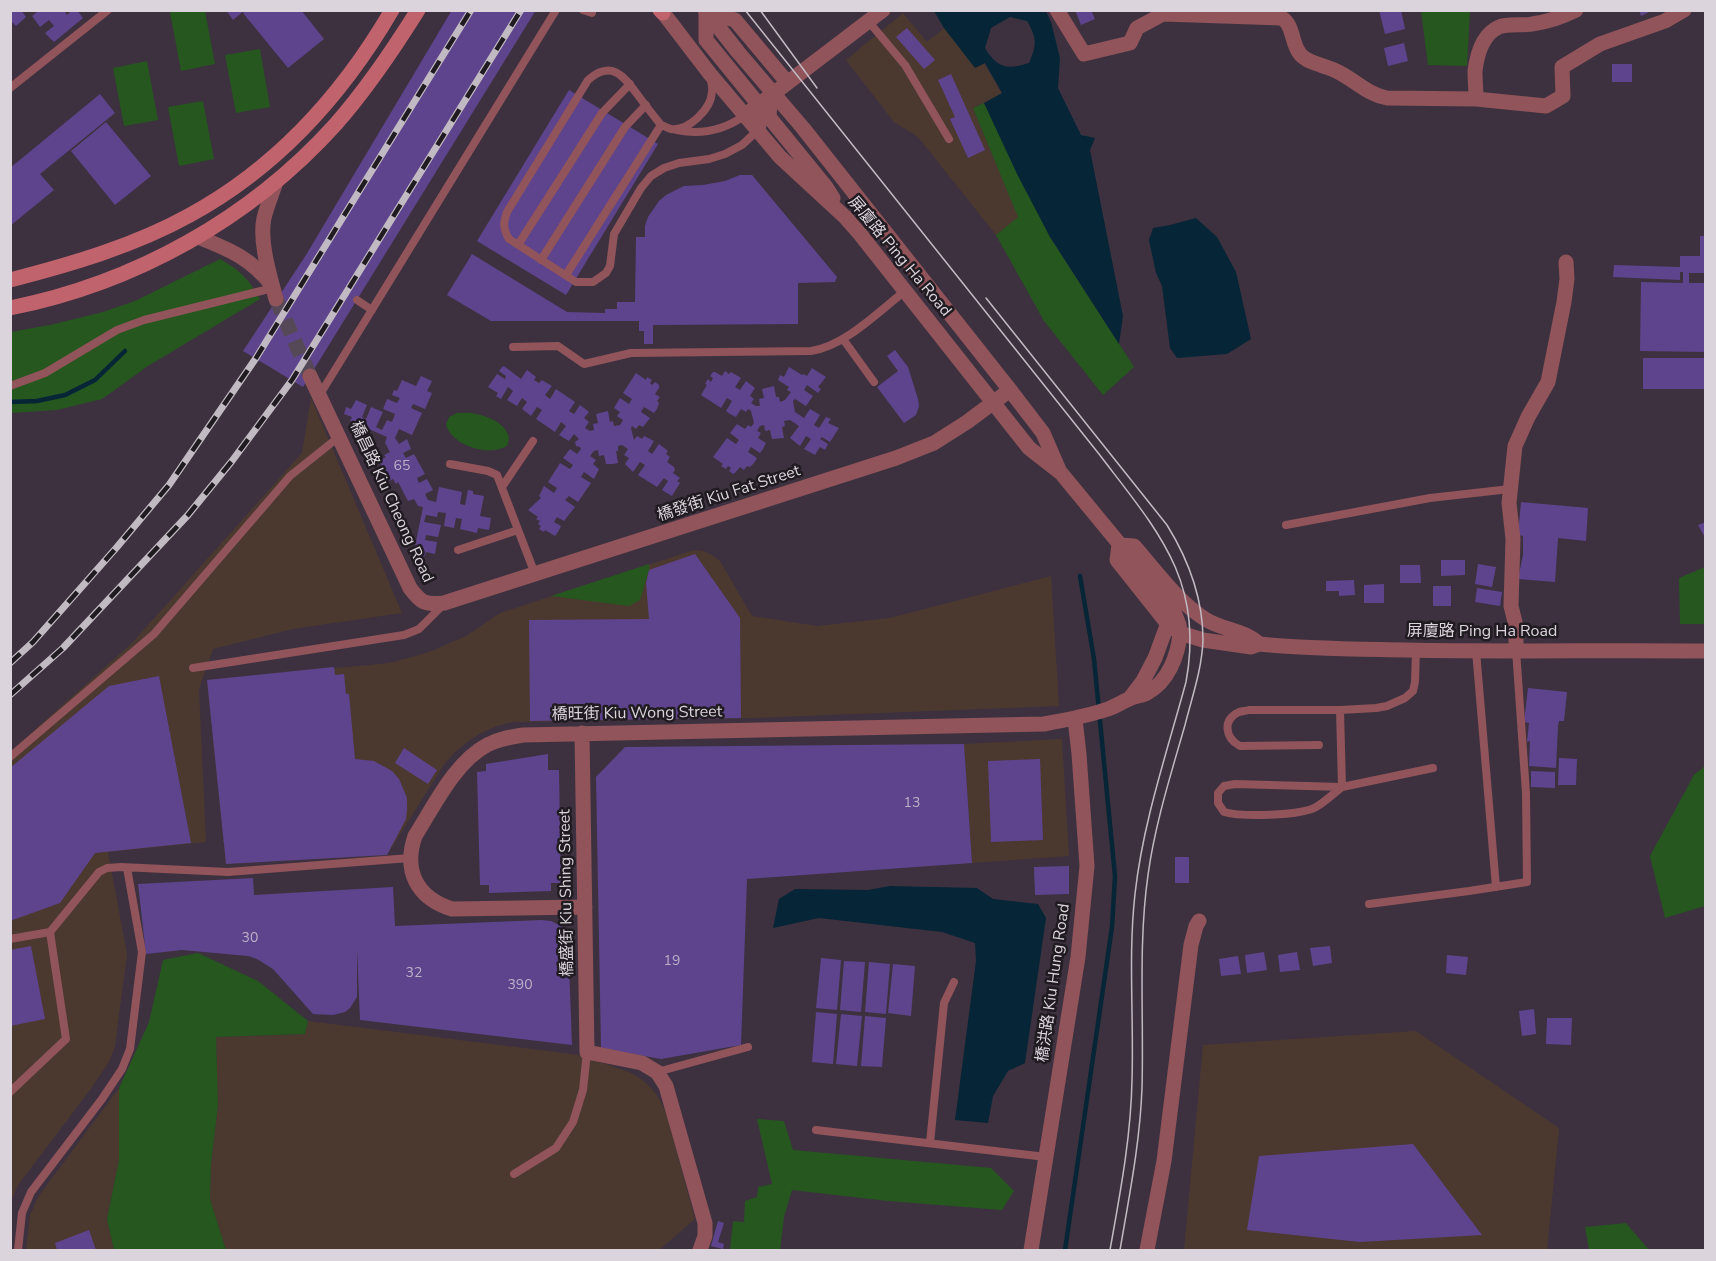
<!DOCTYPE html>
<meta charset="utf-8">
<style>
body{margin:0}
#map{position:relative;width:1716px;height:1261px;overflow:hidden;background:#3d313f;font-family:"Nunito Sans",sans-serif}
canvas{display:block}
.frame{position:absolute;inset:0;border:12px solid #dbd4dc;pointer-events:none}
</style>
<div id="map">
<canvas width="1716" height="1261"></canvas>
<div class="frame"></div>
</div>
<script>
const c = document.querySelector('canvas').getContext('2d');
c.lineJoin = 'round';
function paint(path, color) { c.fillStyle = color; c.fill(path, 'evenodd'); }
function strokePath(path, color, width, dash) { c.strokeStyle = color; c.lineWidth = width; c.lineCap = dash ? 'butt' : 'round'; c.setLineDash(dash || []); c.stroke(path); }
function drawText(font, color, halo, rows, align = 'center') {
  c.font = font + ' "Nunito Sans","Noto Sans TC",sans-serif'; c.lineWidth = 5; c.setLineDash([]); c.textBaseline = 'middle'; c.strokeStyle = halo; c.fillStyle = color; for (const [text, x, y, turn = 0] of rows) {
    c.save(); c.translate(x, y); c.rotate((+turn || 0) * Math.PI / 180); c.textAlign = isNaN(turn) ? turn : align; if (halo) c.strokeText(text, 0, 0); c.fillText(text, 0, 0); c.restore();
  }
}
paint(new Path2D(`
 M903 13 927 42 944 28 975 67 984 63 1002 94 973 108 1019 217 996 235 918 137 894 122 846 60Z
 M311 398 402 613 293 629 213 649 199 689 206 842 108 852 127 954 115 1046 109 1062 90 1090 18 1185 11 1201V751L132 643 302 453Z
 M694 550 704 551 712 555 720 561 752 616 817 626 890 618 1051 576 1059 706 753 718 513 722 497 726 481 733 467 742 454 753 443 766 387 855 226 864 207 680 390 663 429 652 466 636 500 613Z
 M1062 739 1069 856 972 863 964 744Z
 M308 1021 579 1055 629 1072 641 1079 652 1089 660 1100 666 1113 695 1219 659 1250H226L210 1199 211 1164 218 1105 216 1037 305 1034Z
 M1416 1031 1559 1128 1547 1250H1184L1203 1045Z
 M119 1088V1160L107 1219 114 1250H26L30 1215 38 1197Z`), '#4b3930');
paint(new Path2D(`
 M180 11H205L215 64 181 71 170 12Z
 M1421 11H1470L1467 66 1428 65Z
 M260 49 270 107 236 113 225 55Z
 M147 61 158 120 124 126 113 68Z
 M203 101 214 159 179 166 168 107Z
 M984 103 1050 237 1134 367 1103 395 1044 321 996 235 1018 217 973 108Z
 M220 259C241 271 248 278 260 299L148 366 102 399 57 410 11 413V332L50 325 103 312 135 301Z
 M457 413C463 413 469 412 476 414 490 416 516 429 507 446 488 457 453 446 446 425L449 417Z
 M649 564V570L640 600 629 606 551 596Z
 M1705 567V624H1680L1679 578Z
 M1705 766V906L1665 918 1650 856 1694 775Z
 M198 953 258 981 308 1021 305 1034 216 1037 218 1105 211 1164 210 1199 226 1250H114L107 1219 119 1160V1088L149 1022 163 960Z
 M757 1119 784 1121 793 1150 991 1168 1014 1191 1002 1210 888 1201 792 1190 784 1217 780 1250H730L733 1221 744 1222 745 1201 757 1197 758 1187 772 1184Z
 M1626 1223 1649 1250H1589L1585 1227Z`), '#25571f');
paint(new Path2D(`
 M934 11H1046L1051 22 1060 58 1058 88 1081 135 1095 138 1090 150 1123 316 1119 344 1050 237 1017 174 984 103 1002 93 985 63 975 68 944 28ZM1010 17 1027 21C1037 38 1037 45 1029 63 1007 70 997 68 985 48L991 28Z
 M1196 218 1217 237 1236 272 1251 339 1227 354 1177 358 1170 348 1162 286 1156 273 1149 240 1153 228 1170 225Z
 M890 886 977 888 993 899 1038 904 1046 918 1025 1063 1008 1071 993 1096 988 1123 955 1120 976 961 975 943 942 932 819 918 773 928 779 899 795 889 868 890Z`), '#062536');
strokePath(new Path2D(`
 M10 402 37 401 65 395 95 380 125 351
 M1065 1250 1112 927 1115 876 1094 659 1080 576`), '#062536', 4.5);
paint(new Path2D(`
 M10 10H21L26 17 16 26 10 20Z
 M36 10H64L67 15 72 10H77L83 18 54 42 45 33 54 26 49 20 40 27 32 16 37 12Z
 M226 10H245L233 20Z
 M247 10H301L324 39 288 68 243 13Z
 M452 10H536L303 387 243 351 306 255Z
 M1075 10H1091L1095 19 1081 25Z
 M1379 10H1401L1405 29 1385 34Z
 M1639 10H1653L1641 16Z
 M907 28 935 60 924 69 896 37Z
 M1404 43 1408 61 1388 66 1384 48Z
 M1612 64H1632V82H1612Z
 M951 74 985 150 968 158 950 119 955 117 938 80Z
 M569 90 658 144 566 295 477 241Z
 M100 94 115 113 40 174 54 190 10 226V168Z
 M106 122 151 176 115 205 71 151Z
 M740 175H752L837 277 835 282 798 283V324L653 325V344H644V331H639V321H491L447 295 472 254 567 312 605 313V309H617V302H635L636 237H645V226L648 217 659 201 666 195 684 186 703 185 725 181Z
 M1700 236H1706V273H1689V283H1706V352L1640 351 1641 282 1683 283V272H1680V280L1613 277 1614 265 1680 267V256H1700Z
 M895 350 908 367 918 399 919 406 916 415 904 423 877 387 898 371 887 356Z
 M1643 358H1706V389H1643Z
 M504 366 521 379 527 370 536 377 534 380 539 383 542 380 552 386 545 395 550 399 556 389 575 402 569 411 574 414 580 405 584 408 589 412 584 418 589 422 585 428 590 431 594 430 593 424 598 423 596 414 608 411 610 422 613 421 614 426 620 425 623 420 617 416 620 412 614 408 620 398 629 404 632 399 623 393 636 373 646 380 647 377 652 380 650 383 652 385 655 382 659 385V388L655 394 660 397 657 401 659 403 657 409 654 413 644 407 641 412 650 418 643 427 639 425 636 429 632 426 631 428 634 440 637 436 642 439 644 436 654 441 648 451 652 454 659 444 668 451 666 454 670 457 667 462 674 467 675 470 673 473 680 478 677 481 680 483 672 496 662 490 668 481 664 478 657 487 638 475 645 465 640 462 633 472 625 464 629 458 624 455 628 449 622 445 618 446V451H616L618 463 613 464H606L604 455 599 456 598 450 594 451 590 456 596 460 593 464 599 469 594 479 584 472 581 477 591 483 578 502 569 496 565 500 575 507 564 521 557 517 554 522 561 526 558 532 555 536 545 530 544 532 539 529 541 526 538 524 540 521 536 519 538 517 528 510 541 498 539 496 544 486 554 493 557 488 548 482 560 463 570 469 573 465 563 458 570 449 577 454 581 449 580 447 576 446 575 442 579 439 574 434 569 441 559 435 566 426 561 422 555 432 536 419 542 410 537 407 531 416 522 409 527 402 522 398 517 406 507 400 513 391 508 387 501 399 496 396 498 393 488 387 497 374 505 379 506 376 499 371 502 367Z
 M789 367 802 375 803 374 807 376 812 368 826 377 818 387 821 389 818 393 807 385 804 390 813 396 806 406 795 399 793 401 795 412 804 418 810 409 820 415 814 425 819 428 826 417 831 419 828 423 839 428 830 442 822 437 820 439 828 444 825 450 820 447 815 455 804 449 811 439 806 436 800 446 790 438 799 426 790 420 784 421 785 426 782 427 784 438 772 439 770 430 765 431 764 425 760 426 757 431 761 433 758 438 766 443 763 449 760 453 751 447 748 452 757 458 754 463 750 467 747 466 744 470 740 467 735 473 733 474 729 471 731 468 728 466 726 469 721 466 723 464 713 457 727 438 736 444 739 440 730 433 737 424 745 429 748 425 751 427 754 423 751 411 748 409 746 412 741 409 736 417 730 414 726 411 732 401 727 398 721 408 701 395 707 385 705 384 708 379 711 382 713 378 710 376 713 372H715L722 376 725 371 729 374 731 372 741 378 735 387 740 390 746 381 755 388 750 396 754 399 751 403 756 406H760L759 399 764 398 762 389 774 386 776 397H779L780 402 785 400 791 392 787 390 789 387 778 380 780 375 784 377Z
 M421 376 432 381 427 391 432 393 425 409 413 404 411 408 422 413 412 435 399 429 395 438 399 444 407 439 411 449 403 453 406 458 414 454 425 474 417 478 419 483 427 479 433 490 425 494 428 500 436 502 439 487 462 492 460 504 465 505 468 490 473 491V494L484 496 480 516 491 518 489 530 478 528 477 533 460 529 462 519 456 518 454 528 444 526 446 513 438 512 437 517 426 515 424 522 441 525 438 537 426 535 425 540 437 542 435 554 426 552 424 557 418 556 419 547 415 546 423 507 418 506 414 499 408 501 398 482 396 484 393 479 389 481 379 461 386 457 384 455 390 452 385 443 387 437 350 421 352 417 344 414 346 407 351 409 356 400 367 405 362 417 366 419 371 407 383 412 376 427 382 430 387 420 392 422 395 414 383 409 387 399 397 403 400 398 392 395 394 390 397 391 402 380 416 386Z
 M1521 502 1588 508 1586 541 1558 538 1555 582 1518 579 1523 555V536L1518 535Z
 M1706 522V539L1698 525Z
 M695 554 740 618 741 718 530 721 529 620 649 619 646 583 649 570Z
 M1441 560H1465V575L1441 576Z
 M1478 564 1496 567 1492 587 1475 584Z
 M1400 565H1420L1421 583H1400Z
 M1354 580 1355 595 1339 596V591H1326V581Z
 M1384 584V603H1364V585Z
 M1433 586H1451V606H1433Z
 M1477 588 1502 592 1500 606 1475 602Z
 M334 667 335 675 344 674 346 694H349L355 759 374 761 392 771 399 779 407 798V809L406 819 387 855 226 864 207 680Z
 M159 676 191 843 95 853 60 903 10 921V768L109 686Z
 M1528 688 1567 692 1564 721H1559L1558 726 1556 768 1529 766 1530 741 1527 742 1529 723 1524 722Z
 M964 744 972 863 747 879 741 1045 661 1059 601 1048 596 777 625 747Z
 M404 748 437 770 428 784 395 763Z
 M548 754V770H559L561 883H551V891L489 893V885H480L477 772 486 771V764Z
 M1559 758 1577 759 1576 785H1558Z
 M1040 759 1043 840 991 842 988 761Z
 M1531 771 1555 772V788L1531 787Z
 M1175 857H1189V883H1175Z
 M1069 866V894L1035 895 1034 867Z
 M253 878 254 895 393 887 395 926 542 920 551 921 559 925 565 931 568 939 572 1045 360 1020 357 948V997L350 1008 345 1012 333 1015 313 1014 273 969 257 959 248 956 182 950 146 954 138 884Z
 M31 946 45 1019 10 1026V950Z
 M1330 946 1332 963 1313 966 1310 948Z
 M1264 952 1267 970 1247 973 1245 955Z
 M1297 952 1300 970 1280 972 1278 955Z
 M1447 955 1468 957 1466 975 1446 973Z
 M1238 956 1241 974 1221 976 1219 959Z
 M821 958 841 960 837 1010 816 1008Z
 M844 961 865 962 861 1012 840 1010Z
 M869 962 890 964 886 1014 865 1012Z
 M893 964 915 966 911 1016 888 1013Z
 M1534 1009 1536 1034 1522 1036 1519 1011Z
 M816 1012 837 1014 833 1064 812 1062Z
 M841 1014 862 1016 857 1066 836 1064Z
 M865 1016 886 1018 882 1067 861 1066Z
 M1547 1018H1572L1571 1045 1546 1044Z
 M1413 1144 1482 1235 1360 1242 1247 1230 1259 1156Z
 M718 1221 724 1223 718 1242 724 1244 723 1249 711 1246Z
 M89 1230 96 1250H57L55 1243Z`), '#5e448d');
strokePath(new Path2D(`
 M276 299 310 376`), '#554957', 15, [15, 8]);
strokePath(new Path2D(`
 M583 10 592 13
 M869 22 905 65 949 139
 M710 77C711 81 713 87 712 92 711 109 689 131 671 129 667 128 665 126 661 125 653 115 645 105 637 94 623 75 611 60 588 80L507 212C503 223 503 229 509 239L576 282H593L606 273 610 266 614 234 641 188 651 176 664 168 679 163 709 159 725 154 742 145 757 131
 M10 88 108 10
 M677 130C701 135 724 130 744 116
 M518 245 602 113 630 84
 M541 260 625 127 646 105
 M566 275 661 125
 M357 300 372 310
 M843 339 874 382
 M513 347 558 346 584 364 631 353 811 351C845 346 878 312 905 291
 M10 386 45 373 117 330 144 320 273 288
 M319 396 556 10
 M450 464 488 471 497 475 535 574
 M502 487 533 441
 M1286 525 1430 498 1510 489
 M458 550 518 530
 M1476 651 1496 887
 M193 668 404 635 419 629 444 604
 M1340 710 1342 787
 M1319 745 1240 746C1225 738 1222 720 1239 712 1242 711 1246 711 1249 710H1340L1376 708 1387 706 1405 698 1413 691 1415 682 1416 650
 M10 757 154 634 290 476 340 436
 M1342 787C1334 793 1325 802 1316 807 1300 816 1242 817 1224 812L1218 803V793L1224 786 1235 784 1342 787 1433 768
 M1369 904 1469 891 1527 882 1526 793 1516 650
 M10 939 50 932
 M657 1072 748 1047
 M10 1092 66 1039 50 932 99 872 107 868 121 867 228 872 410 858
 M816 1130 1046 1157
 M930 1143 944 1003 954 982
 M514 1174 556 1148 573 1122 583 1090 587 1052
 M18 1250 22 1213 31 1192 102 1099 122 1069 130 1049 142 952 127 868`), '#90545a', 8);
strokePath(new Path2D(`
 M1057 10 1084 54 1130 43 1137 28 1163 14 1282 18C1294 26 1291 43 1300 54 1307 63 1324 65 1334 70 1353 78 1366 94 1387 98L1476 99 1546 106 1563 96 1562 67 1600 44 1665 21 1684 10
 M1476 99C1476 90 1475 80 1475 71 1477 55 1483 34 1499 27 1508 23 1522 26 1532 24 1547 22 1562 17 1576 10
 M744 116 883 10
 M276 182C272 194 267 206 264 218 259 242 270 276 276 299
 M198 237C230 250 249 257 272 285
 M310 376 410 588C421 603 425 605 444 603L896 458 934 443 967 422 1010 390
 M1516 650V626L1511 606 1513 539 1509 503 1515 446 1528 417 1548 382 1564 302 1567 279 1566 262
 M1130 698 1143 681 1155 658 1172 612
 M582 733 587 1052 642 1063 657 1072 666 1086 705 1223V1236L700 1250
 M585 907 452 909C417 898 403 871 415 836 434 806 455 762 487 745 498 739 510 737 523 735L1044 724C1066 720 1087 716 1108 709 1116 706 1122 702 1129 699 1135 696 1142 696 1147 693 1168 682 1178 656 1180 633
 M1031 1250 1078 957 1087 866 1079 754 1075 719
 M1147 1250 1164 1161 1191 945 1196 926 1199 921`), '#90545a', 15);
strokePath(new Path2D(`
 M661 10 710 74 780 157 845 217 860 234 1029 448 1061 473 1173 609 1179 625 1180 633
 M705 10 738 52 803 128 1010 390 1043 433 1059 470
 M770 101 769 117 826 187 833 198
 M757 131 760 122 759 105 706 40V12L735 20 787 82
 M1119 545 1117 560 1167 623 1180 633 1203 640 1251 647 1259 644C1308 649 1356 649 1405 650 1505 652 1605 650 1706 651
 M1119 545 1134 546C1156 571 1177 601 1205 619 1222 630 1245 630 1259 644`), '#90545a', 15);
strokePath(new Path2D(`
 M660 10 663 13
 M10 280C72 264 134 246 190 215 276 168 343 94 392 10
 M10 308C135 283 250 219 335 125 366 90 393 50 418 10`), '#c1636d', 15);
strokePath(new Path2D(`
 M745 10 1099 454C1156 529 1205 580 1186 682 1167 752 1143 822 1135 894 1128 956 1134 1018 1132 1080 1131 1137 1120 1194 1110 1250
 M760 10 817 88
 M986 298 1167 525C1188 559 1203 599 1203 640 1202 669 1192 697 1185 725 1171 774 1155 824 1148 875 1138 945 1144 1017 1142 1088 1140 1143 1129 1197 1120 1250`), '#c2bac3', 1.5);
const rail = new Path2D(`
 M10 663 33 642 117 547 169 485 256 358 471 10
 M10 695 63 648 188 515 232 461 292 380 521 10`);
strokePath(rail, '#c2bac3', 7);
strokePath(rail, '#201b21', 4.5, [14]);
drawText('14px', '#bcb0c8', null, [
 ["65",402,467],
 ["13",912,804],
 ["30",250,939],
 ["19",672,962],
 ["32",414,974],
 ["390",520,986]
]);
drawText('16px', '#dbd4dc', '#201b21', [
 ["屏廈路 Ping Ha Road",899,257,50],
 ["橋發街 Kiu Fat Street",729,494,-18],
 ["橋昌路 Kiu Cheong Road",391,502,65],
 ["屏廈路 Ping Ha Road",1482,632],
 ["橋旺街 Kiu Wong Street",637,714,-1],
 ["橋盛街 Kiu Shing Street",567,893,-91],
 ["橋洪路 Kiu Hung Road",1054,983,-82]
]);
</script>
